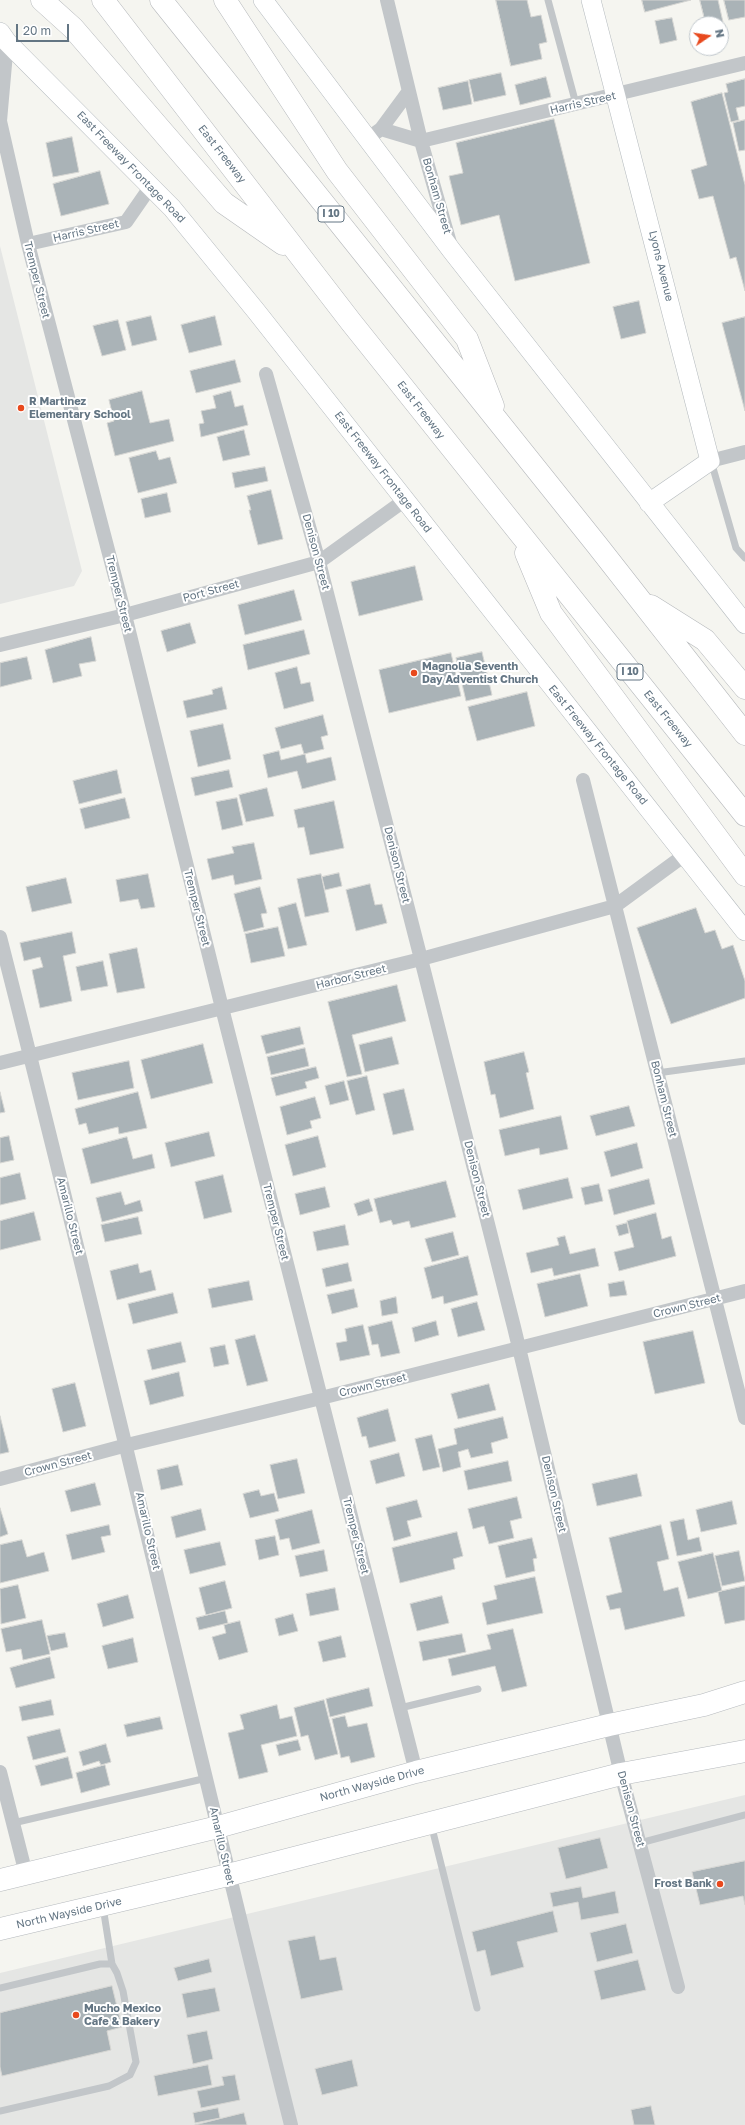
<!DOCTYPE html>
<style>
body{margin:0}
#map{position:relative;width:745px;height:2125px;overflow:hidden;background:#f5f5f0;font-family:"Golos Text",sans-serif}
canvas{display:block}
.north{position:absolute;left:689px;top:16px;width:40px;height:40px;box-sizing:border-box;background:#fff;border:1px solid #c1c8cd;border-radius:50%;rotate:77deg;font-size:11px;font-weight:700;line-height:16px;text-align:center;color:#637583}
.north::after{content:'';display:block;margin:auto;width:14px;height:18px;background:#e8491d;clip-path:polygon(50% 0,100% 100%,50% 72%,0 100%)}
.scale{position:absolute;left:16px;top:24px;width:53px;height:18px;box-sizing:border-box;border:2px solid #637583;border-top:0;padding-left:5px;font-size:12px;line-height:14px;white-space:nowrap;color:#637583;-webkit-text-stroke:3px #fff;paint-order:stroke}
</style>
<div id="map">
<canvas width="745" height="2125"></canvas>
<div class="north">N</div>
<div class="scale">20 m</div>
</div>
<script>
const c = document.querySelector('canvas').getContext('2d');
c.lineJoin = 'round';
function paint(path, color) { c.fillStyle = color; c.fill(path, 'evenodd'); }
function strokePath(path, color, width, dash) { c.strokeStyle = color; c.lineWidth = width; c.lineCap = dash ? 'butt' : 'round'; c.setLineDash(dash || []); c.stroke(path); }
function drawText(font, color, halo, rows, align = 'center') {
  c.font = font + ' "Golos Text",sans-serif'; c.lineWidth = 4; c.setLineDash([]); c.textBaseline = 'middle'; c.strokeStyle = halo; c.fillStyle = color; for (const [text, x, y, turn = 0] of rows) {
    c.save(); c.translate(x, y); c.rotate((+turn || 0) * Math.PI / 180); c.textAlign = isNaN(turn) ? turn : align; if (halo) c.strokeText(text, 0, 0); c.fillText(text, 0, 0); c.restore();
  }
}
paint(new Path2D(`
 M0 246 82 571 74 586 0 604Z
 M745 1795V2125H0V1973Z`), '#e5e6e4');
const building = new Path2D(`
 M496 0H527L531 17 541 15 547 42 539 44 542 59 511 66Z
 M642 0H691L645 12Z
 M700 0H718L723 22 706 24Z
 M724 0H745V17L729 20Z
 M672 18 677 40 660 44 655 21Z
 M501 73 506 95 474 102 469 80Z
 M546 77 551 97 520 105 515 85Z
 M745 79V106L736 108 739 120 731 122 724 93 728 92 726 84Z
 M468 81 472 104 443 110 438 88Z
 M722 93 745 185V291L736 257 730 259 713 196 699 199 691 170 707 165 691 102Z
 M554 119 590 263 515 281 499 215 461 225 449 176 463 173 456 143Z
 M745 120V150L739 151 733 123Z
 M72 137 79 172 53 177 46 143Z
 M100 171 109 204 61 216 53 184Z
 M639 301 646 333 621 339 613 307Z
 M151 316 157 340 132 346 126 322Z
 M215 316 222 345 189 353 181 325Z
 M745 317V411L722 323Z
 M118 320 126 350 102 356 93 326Z
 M235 360 241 382 196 393 190 371Z
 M142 391 150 423 169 419 174 441 115 456 107 423 114 421 109 400Z
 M231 391 235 407 243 405 248 425 201 437 199 424 204 423 201 411 216 408 213 396Z
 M244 430 250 455 223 461 217 437Z
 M156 451 159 460 170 457 177 483 138 493 129 458Z
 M265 467 268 481 235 488 232 473Z
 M271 490 283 539 258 545 249 510H251L247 496Z
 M167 493 171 512 145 518 141 499Z
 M415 566 423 600 359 616 351 582Z
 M294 590 302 620 245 635 238 605Z
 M190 623 196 643 167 652 161 631Z
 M304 630 310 654 248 670 243 645Z
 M91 637 96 661 79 664 82 676 53 683 45 650Z
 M482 652 492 695 466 701 456 658Z
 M451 653 461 696 389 713 379 670Z
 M27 657 32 679 0 687V663Z
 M297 667 301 684 310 682 314 701 284 709 275 673Z
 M222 687 227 709 187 718 183 701 213 694 212 690Z
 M527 692 535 726 477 741 468 707Z
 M323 715 328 735 321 737 324 749 304 754 301 744 281 749 275 728Z
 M223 724 231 759 198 767 190 731Z
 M279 751 281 760 305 754 307 763 331 757 336 780 302 789 297 771 268 778 263 755Z
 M117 770 122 793 79 804 73 781Z
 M229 770 233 787 195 796 191 778Z
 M267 788 274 816 246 822 239 795Z
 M125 798 130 818 85 829 80 809Z
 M237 798 243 825 222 830 216 802Z
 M334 801 344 848 310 855 304 827 298 828 294 810Z
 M254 843 262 879 235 885 233 875 212 880 207 859 234 853 232 847Z
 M339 873 342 886 325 890 322 877Z
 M148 874 155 907 141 909 138 899 120 902 116 880Z
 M321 874 329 912 305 917 297 879Z
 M66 878 72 903 32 912 26 887Z
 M370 884 375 905 382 904 387 923 356 931 346 890Z
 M260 887 267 913 261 914 264 927 244 932 234 894Z
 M296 903 307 945 288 949 278 908Z
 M696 908 705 933 715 930 722 949 733 945 745 981V998L671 1024 637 928Z
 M278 927 285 956 251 963 245 934Z
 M72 932 76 953 63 956 72 1001 40 1008 32 970 43 967 40 957 24 961 20 943Z
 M137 948 145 988 117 993 109 954Z
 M103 961 108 986 81 991 76 967Z
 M397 985 406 1021 352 1035 362 1074 347 1077 328 1002Z
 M300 1027 304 1044 266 1054 261 1036Z
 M392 1037 399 1064 365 1072 359 1045Z
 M203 1044 213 1083 151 1099 141 1060Z
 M305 1048 309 1066 271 1075 267 1057Z
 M524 1052 529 1072 526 1073 534 1109 500 1118 495 1094 491 1095 484 1062Z
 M129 1061 134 1088 78 1100 72 1073Z
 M316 1067 319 1078 305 1082 307 1088 276 1096 271 1078Z
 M367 1076 375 1110 356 1115 347 1081Z
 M344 1081 349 1100 330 1105 325 1086Z
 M404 1089 414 1130 393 1135 383 1094Z
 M0 1092 5 1112 0 1113Z
 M138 1092 147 1128 119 1134 118 1127 89 1134 86 1123 79 1125 75 1109Z
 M315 1097 321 1118 310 1121 312 1128 287 1135 280 1107Z
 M629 1106 635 1126 596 1136 590 1116Z
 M561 1116 568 1149 540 1155 539 1148 505 1156 499 1130Z
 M209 1132 215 1156 171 1167 165 1143Z
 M9 1136 14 1160 0 1163V1138Z
 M318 1136 326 1167 293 1176 285 1145Z
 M127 1137 133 1159 152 1154 155 1168 91 1184 82 1149Z
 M637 1143 643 1168 611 1177 604 1152Z
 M20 1173 26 1199 0 1205V1178Z
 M223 1175 232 1212 204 1219 195 1182Z
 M568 1178 573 1198 523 1210 518 1190Z
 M649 1179 655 1204 614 1215 608 1190Z
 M446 1181 456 1217 411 1228 409 1221 393 1225 391 1220 380 1223 374 1199Z
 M599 1184 603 1201 585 1205 581 1188Z
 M325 1187 330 1207 300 1215 295 1194Z
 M121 1192 125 1205 140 1200 143 1211 102 1222 96 1198Z
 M369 1199 373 1211 358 1216 354 1204Z
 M34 1212 41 1240 0 1250V1221Z
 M656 1213 662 1239 671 1236 676 1256 619 1271 614 1252 634 1247 627 1221Z
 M138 1217 142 1234 105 1242 101 1225Z
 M627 1223 629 1233 619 1236 616 1226Z
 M345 1225 349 1245 317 1251 313 1232Z
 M453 1232 459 1255 432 1262 425 1239Z
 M565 1236 570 1254 595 1248 599 1266 554 1276 552 1268 531 1273 526 1253 559 1245 557 1238Z
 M468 1256 478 1295 444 1304 443 1296 432 1299 424 1268Z
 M348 1263 352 1281 326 1287 322 1269Z
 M138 1264 140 1273 151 1270 156 1290 117 1300 110 1271Z
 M580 1274 588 1306 545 1317 537 1284Z
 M249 1281 253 1300 212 1308 208 1289Z
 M624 1281 627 1295 610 1297 608 1284Z
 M354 1289 358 1307 332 1314 327 1295Z
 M173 1293 178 1313 133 1324 128 1304Z
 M396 1297 398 1313 382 1316 380 1301Z
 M477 1302 485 1330 458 1337 451 1309Z
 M392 1321 400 1353 381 1357 378 1344 372 1345 368 1327Z
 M436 1321 439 1335 415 1342 412 1328Z
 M363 1325 370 1355 340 1361 336 1343 347 1341 345 1329Z
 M693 1331 705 1383 655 1394 643 1342Z
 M255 1335 268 1381 247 1386 235 1340Z
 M181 1342 186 1362 152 1370 147 1350Z
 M225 1345 229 1364 214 1367 210 1348Z
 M179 1372 184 1396 150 1405 144 1381Z
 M75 1383 86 1426 63 1432 52 1389Z
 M489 1384 496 1410 458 1419 451 1394Z
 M388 1409 396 1441 369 1448 366 1436 362 1437 357 1418Z
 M0 1416 9 1452 0 1454Z
 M503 1417 508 1438 491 1443 493 1453 471 1458 468 1449 458 1452 461 1467 443 1472 438 1449 457 1444 454 1429Z
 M432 1435 440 1467 423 1471 415 1439Z
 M399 1453 405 1476 376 1484 370 1461Z
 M297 1459 305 1493 278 1499 270 1465Z
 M508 1461 512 1481 468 1490 464 1471Z
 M178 1465 183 1485 161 1490 157 1470Z
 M637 1474 642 1496 597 1506 592 1484Z
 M95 1483 101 1505 71 1512 65 1491Z
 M259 1490 261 1496 274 1493 279 1511 250 1518 243 1494Z
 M517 1497 522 1518 510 1521 514 1538 489 1544 484 1526 473 1529 468 1509Z
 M417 1500 422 1517 407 1521 411 1536 394 1541 386 1508Z
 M732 1501 737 1524 701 1532 696 1510Z
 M0 1508 8 1534 0 1537Z
 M201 1509 206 1530 176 1538 171 1517Z
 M312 1510 320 1543 292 1550 289 1538 280 1540 275 1520Z
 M684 1519 688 1540 699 1537 702 1551 677 1556 670 1522Z
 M109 1525 111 1535 101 1537 105 1552 72 1560 66 1535Z
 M661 1525 669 1559 657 1562 664 1591 678 1587 685 1616 625 1630 620 1608 610 1610 606 1596 622 1592 609 1538Z
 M457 1532 463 1556 453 1559 455 1569 400 1583 392 1548Z
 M275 1536 279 1555 259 1560 255 1540Z
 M532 1538 537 1558 533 1559 535 1571 506 1578 498 1546Z
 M22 1540 27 1557 44 1552 49 1571 0 1583V1545Z
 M220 1542 226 1565 190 1574 184 1550Z
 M324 1550 328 1571 300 1577 295 1556Z
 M739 1551 745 1581 722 1586 715 1556Z
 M713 1553 722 1591 688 1599 678 1562Z
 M535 1577 543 1613 487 1625 482 1603 497 1599 494 1586Z
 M225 1581 232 1608 206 1615 199 1588Z
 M18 1585 26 1618 1 1624 0 1589Z
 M745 1586V1620L725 1624 718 1592Z
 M335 1588 339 1610 310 1616 306 1594Z
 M128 1595 134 1618 103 1627 97 1604Z
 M442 1596 449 1623 417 1631 410 1604Z
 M225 1611 228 1623 199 1630 196 1618Z
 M293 1614 298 1631 279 1636 275 1619Z
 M42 1620 50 1654 23 1660 21 1649 6 1652 1 1629Z
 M240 1621 248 1652 219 1660 212 1637 226 1633 224 1625Z
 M513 1629 527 1686 502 1692 495 1666 452 1676 448 1659 491 1649 487 1635Z
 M65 1633 68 1647 51 1651 47 1636Z
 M462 1634 466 1652 423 1661 419 1642Z
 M341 1636 346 1657 323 1662 318 1642Z
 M133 1638 138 1662 108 1669 102 1646Z
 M50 1657 55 1678 16 1688 10 1668Z
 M369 1688 373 1706 330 1717 326 1699Z
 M51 1700 54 1715 22 1721 19 1707Z
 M324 1700 338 1754 315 1760 308 1735 301 1737 294 1708Z
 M277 1705 280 1719 292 1716 297 1736 261 1745 268 1772 239 1779 228 1733 244 1729 240 1715Z
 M345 1716 348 1727 367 1723 375 1757 351 1763 349 1756 341 1758 332 1719Z
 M160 1717 163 1729 127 1737 124 1725Z
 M60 1729 66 1752 33 1760 27 1737Z
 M298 1740 301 1750 279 1756 276 1745Z
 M106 1744 111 1762 101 1765 99 1761 83 1766 79 1752Z
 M68 1757 73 1778 41 1786 35 1766Z
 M105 1765 110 1785 81 1793 76 1773Z
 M600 1838 608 1868 566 1879 558 1848Z
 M745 1861V1905L743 1896 700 1905 692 1872Z
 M581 1887 583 1898 615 1891 619 1913 581 1920 578 1902 553 1907 550 1893Z
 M553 1911 558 1932 517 1942 524 1967 491 1976 485 1950 477 1952 472 1932Z
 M626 1924 633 1953 597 1962 590 1933Z
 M315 1936 320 1960 336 1957 343 1990 301 1999 288 1941Z
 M209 1959 212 1972 178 1981 174 1968Z
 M638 1960 646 1990 601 2000 594 1971Z
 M112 1986 122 2027 107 2031 111 2050 2 2076 0 2067V2013Z
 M215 1988 220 2011 187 2018 182 1994Z
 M207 2031 213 2059 193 2064 187 2035Z
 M352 2060 358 2086 322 2095 315 2069Z
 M208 2065 212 2085 158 2096 154 2076Z
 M235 2075 240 2100 201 2108 197 2091 224 2085 222 2077Z
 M651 2106 655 2125H634L631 2110Z
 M218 2108 220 2118 195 2123 193 2113Z
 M244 2113 247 2125H195Z`);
paint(building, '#aab3b7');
strokePath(building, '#d6d6d3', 1);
const secondary = new Path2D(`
 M263 0 452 251 745 624
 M591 0 710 461 649 503
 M0 32 7 42 172 208 256 311 745 931`);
const primary = new Path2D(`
 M0 1880 218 1827 416 1772 609 1725 704 1705 745 1692
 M0 1929 228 1875 621 1774 745 1751`);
const highway = new Path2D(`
 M42 0 73 28 224 203 283 244
 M103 0 351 322 745 815
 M161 0 597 545 745 734
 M225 0 337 171 467 339 493 406
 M526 553 551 613 745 875
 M651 606 705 640 745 688`);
strokePath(secondary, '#b4babe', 20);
strokePath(primary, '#b5b9bd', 23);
strokePath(highway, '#b5b8bb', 23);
strokePath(new Path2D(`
 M548 0 576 104
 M711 461 736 548 745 558
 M657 1073 745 1061
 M400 1708 478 1689
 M13 1823 207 1778
 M431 1824 477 2008
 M640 1843 745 1815
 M103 1907 112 1964
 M0 1988 100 1964H112L117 1973 123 1991 136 2062 130 2075 109 2086 0 2111`), '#c2c6c9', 7);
strokePath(new Path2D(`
 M387 0 421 141 450 243
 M7 42 0 121 28 244 125 615 222 1008 416 1772
 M381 129 421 141 745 63
 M374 134 381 129 409 91
 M28 244 126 222 151 186
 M266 374 319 562 421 959 514 1327 621 1774 678 1987
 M710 461 745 452
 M0 645 125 615 319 562 405 500
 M583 780 745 1418
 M0 937C101 1332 192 1730 291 2125
 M0 1063 421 959 615 906 686 854
 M0 1479 127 1445 321 1398 745 1291
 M0 1772 26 1874`), '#c2c6c9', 14);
strokePath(secondary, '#fff', 19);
strokePath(primary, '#fff', 22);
strokePath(highway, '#fff', 22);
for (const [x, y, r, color] of [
 [21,408,4,"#e8491d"],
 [414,673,4,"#e8491d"],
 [720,1884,4,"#e8491d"],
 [76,2015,4,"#e8491d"]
]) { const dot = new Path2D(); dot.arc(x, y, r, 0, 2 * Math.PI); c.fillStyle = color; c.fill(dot); strokePath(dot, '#fff', 1.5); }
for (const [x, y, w] of [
 [331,214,26],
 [630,672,26]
]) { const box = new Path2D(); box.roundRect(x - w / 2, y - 8, w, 16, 3); c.fillStyle = '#fff'; c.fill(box); strokePath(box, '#637583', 1); }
drawText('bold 10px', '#637583', null, [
 ["I 10",331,214],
 ["I 10",630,672]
]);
drawText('11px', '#637583', '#fff', [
 ["Harris Street",583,103,-13],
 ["East Freeway",222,154,52],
 ["East Freeway Frontage Road",131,167,46],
 ["Bonham Street",437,196,74],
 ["Harris Street",86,231,-13],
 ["Lyons Avenue",661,266,76],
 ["Tremper Street",37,280,76],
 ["East Freeway",421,410,52],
 ["East Freeway Frontage Road",383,472,52],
 ["Denison Street",316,552,75],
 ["Port Street",211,591,-15],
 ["Tremper Street",119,594,76],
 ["East Freeway",668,719,51],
 ["East Freeway Frontage Road",598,745,51],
 ["Denison Street",397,865,76],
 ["Tremper Street",197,908,76],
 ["Harbor Street",351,977,-14],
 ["Bonham Street",664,1099,76],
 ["Denison Street",477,1179,76],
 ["Amarillo Street",70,1216,76],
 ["Tremper Street",276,1222,76],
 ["Crown Street",687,1306,-14],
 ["Crown Street",373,1385,-14],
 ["Crown Street",58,1464,-15],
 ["Denison Street",554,1494,77],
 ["Amarillo Street",148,1531,77],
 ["Tremper Street",356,1536,76],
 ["North Wayside Drive",372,1784,-15],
 ["Denison Street",631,1809,75],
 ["Amarillo Street",222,1846,77],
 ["North Wayside Drive",69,1913,-13]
]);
drawText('bold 11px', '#637583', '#fff', [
 ["R Martinez",29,402],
 ["Elementary School",29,415],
 ["Magnolia Seventh",422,667],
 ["Day Adventist Church",422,680],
 ["Frost Bank",712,1884,"right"],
 ["Mucho Mexico",84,2009],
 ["Cafe & Bakery",84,2022]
], 'left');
</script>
